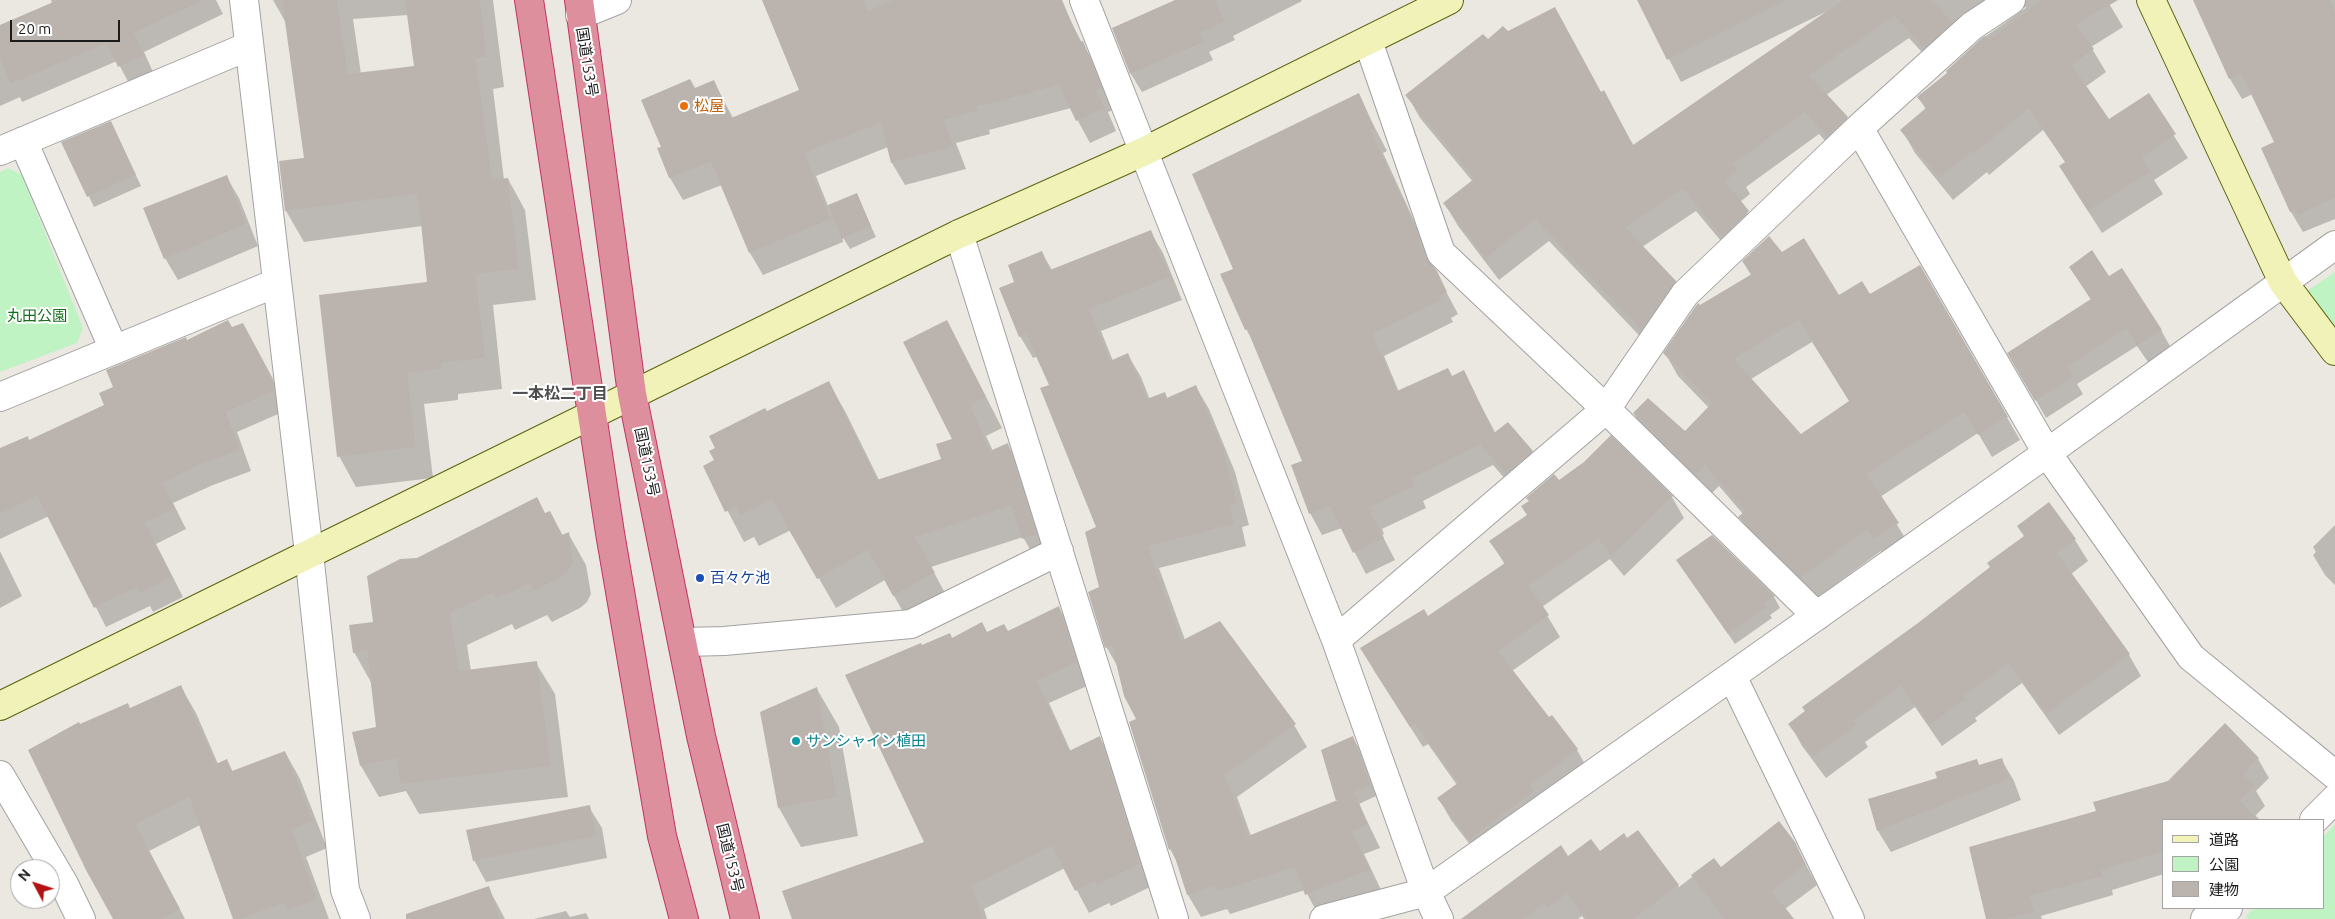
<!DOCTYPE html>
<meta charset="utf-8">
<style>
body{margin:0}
#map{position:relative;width:2335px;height:919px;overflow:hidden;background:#ebe8e1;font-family:Ubuntu,"Noto Sans JP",sans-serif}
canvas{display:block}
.legend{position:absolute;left:2162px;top:819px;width:162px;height:90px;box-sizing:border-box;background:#fff;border:1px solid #a4a4a4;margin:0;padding:6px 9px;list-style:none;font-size:15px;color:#1b1b1b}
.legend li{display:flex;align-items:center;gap:10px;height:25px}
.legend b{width:25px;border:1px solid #a4a4a4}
.north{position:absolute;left:10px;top:859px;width:50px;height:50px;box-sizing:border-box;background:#fff;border:1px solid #a4a4a4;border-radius:50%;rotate:310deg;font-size:14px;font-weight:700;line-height:20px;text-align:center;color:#1b1b1b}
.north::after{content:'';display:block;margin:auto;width:18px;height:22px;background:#b31212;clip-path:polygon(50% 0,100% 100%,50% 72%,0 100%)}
.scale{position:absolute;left:10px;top:20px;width:110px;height:22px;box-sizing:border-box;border:2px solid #1b1b1b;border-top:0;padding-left:6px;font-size:15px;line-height:18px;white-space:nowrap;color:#1b1b1b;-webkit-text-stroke:4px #fff;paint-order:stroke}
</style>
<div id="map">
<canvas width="2335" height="919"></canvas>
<ul class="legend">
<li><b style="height:6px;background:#f0f2b8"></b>道路</li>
<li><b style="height:14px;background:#c0f3c4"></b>公園</li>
<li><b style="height:14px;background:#bbb4ae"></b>建物</li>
</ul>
<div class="north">N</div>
<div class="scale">20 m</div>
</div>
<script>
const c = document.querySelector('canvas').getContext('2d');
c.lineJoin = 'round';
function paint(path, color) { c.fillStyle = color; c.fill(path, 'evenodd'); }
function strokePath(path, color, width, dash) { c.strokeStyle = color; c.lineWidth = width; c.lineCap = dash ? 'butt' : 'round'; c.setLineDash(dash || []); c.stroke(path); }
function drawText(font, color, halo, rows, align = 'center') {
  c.font = font + ' Ubuntu,"Noto Sans JP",sans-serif'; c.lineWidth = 4; c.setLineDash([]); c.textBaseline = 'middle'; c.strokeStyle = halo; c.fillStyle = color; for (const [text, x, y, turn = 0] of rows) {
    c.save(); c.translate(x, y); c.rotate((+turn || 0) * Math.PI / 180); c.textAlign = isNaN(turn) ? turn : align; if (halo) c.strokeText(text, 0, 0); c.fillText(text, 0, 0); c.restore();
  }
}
paint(new Path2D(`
 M8 168 22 175 83 328 77 343 0 372V172Z
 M2335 272V325L2307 291Z
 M2335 824V919H2248L2246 916 2254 908H2324V836Z`), '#c0f3c4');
paint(new Path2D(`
 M51 0H216L223 14 144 52 154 74 130 85 117 61 22 102 20 97 0 106V26L52 4Z
 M273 0H493L504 87 493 89 504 180 508 179 525 210 536 300 493 305 502 389 458 394V400L424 404 433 478 356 487 339 456 429 283 422 226 304 242 286 211 306 159 286 23ZM408 15 415 67 361 74 353 19Z
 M765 0H1060L1082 43 1096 65 1113 110 1108 112 1116 131 1090 143 1071 108 989 130 990 134 956 143 966 169 905 185 892 163 888 147 816 176 828 206 856 194 876 237 850 249 842 236 843 242 763 275 750 253 722 185 683 200 670 178 658 149 663 147 695 89 714 82 733 118 801 91Z
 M1178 0H1301L1302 1 1233 36 1235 40 1209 52 1213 60 1142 92 1131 74 1113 29Z
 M1638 0H2107L2123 27 2091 47 2106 72 2085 87 2109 121 2148 95 2188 158 2154 180 2163 194 2102 233 2074 189 2066 163 2043 130 1989 175 1987 172 1953 200 1915 153 1902 130 1926 110 1919 97 1948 73 1982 39 2027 7 2015 10 1938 70 1909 38 1826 95 1847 118 1860 140 1841 159 1819 134 1746 187 1750 194 1740 202 1761 235 1736 259 1696 211 1642 247 1675 281 1689 304 1655 352 1549 241 1499 280 1458 226 1445 204 1473 182 1420 118 1407 95 1488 41 1601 94 1634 146 1834 8 1681 82Z
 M2194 0H2335V219L2303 232 2291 212 2262 148 2276 143 2253 94 2242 99 2230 79Z
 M1358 95 1387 151 1383 153 1427 249 1434 269 1458 314 1451 318 1453 322 1384 356 1399 392 1452 377 1463 372 1496 434 1532 452 1545 473 1519 495 1493 465 1423 501 1426 508 1382 529 1384 534 1382 535 1395 560 1366 574 1342 528 1322 535 1310 513 1303 462 1256 346 1246 329 1235 269Z
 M111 123 141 186 94 207 63 143Z
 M226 176 239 198 258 246 178 280 165 258Z
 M1150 231 1163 253 1182 300 1101 331 1113 361 1128 355 1141 377 1150 400 1165 394 1168 399 1196 387 1209 409 1235 472 1249 525 1242 527 1246 546 1159 568 1185 640 1294 725 1307 747 1237 797 1251 836 1338 802 1353 738 1359 748 1376 796 1359 804 1380 848 1364 854 1382 892 1319 916 1305 890 1230 914 1227 909 1201 917 1188 895 1177 862 1170 849 1138 719 1119 669 1107 648 1089 593 1101 588 1098 528 1050 385 1038 356 1033 358 1020 336 1016 283 1042 253 1052 270Z
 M1781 254 1839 296H1869L1920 267 2020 440 1992 457 1978 433 1880 497 1910 546 1887 561 1881 551 1814 600 1752 539 1740 517 1743 514 1719 486 1709 496 1647 436 1634 414 1685 433 1709 408 1678 376 1665 353 1700 307 1751 275 1743 262ZM1812 342 1850 402 1801 435 1751 379Z
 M2070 267 2109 277 2161 330 2171 348 2148 362 2137 346 2077 384 2083 394 2046 418 2009 353 2091 300Z
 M947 321 1002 428 986 436 993 451 1008 445 1025 475 1053 565 1041 569 1023 537 931 567 951 604 911 626 885 580 836 608 791 530 759 546 754 537 744 542 704 466 716 461 767 413 829 383 846 413 879 480 943 460 953 440Z
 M231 328 254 345 284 401 285 411 237 432 251 471 213 485 173 503 186 529 156 544 183 597 153 612 150 606 106 627 49 516 0 539V450L29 441 105 405 115 388 187 342Z
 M1611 437 1672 497 1684 518 1624 576 1610 559 1542 607 1560 637 1512 671 1549 719 1577 750 1589 771 1482 860 1451 820 1439 799 1457 785 1428 744 1423 747 1373 669 1428 618 1505 565 1491 541 1528 516 1558 482 1585 463Z
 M2049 503 2075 540 2088 561 2071 574 2129 655 2141 676 2059 735 2022 683 1975 718 1977 721 1942 746 1915 707 1865 742 1868 747 1826 778 1802 746 1790 724 1991 568 2025 537Z
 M550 512 563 536 568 533 586 565 591 594 587 602 580 608 552 622 547 615 515 630 512 624 467 645 471 671 536 663 555 694 568 797 419 814 406 791 379 797 361 766 378 728 372 684 354 652 417 559Z
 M2335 525V585L2325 575 2313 555 2316 552 2313 547Z
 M1712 536 1774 597 1780 608 1770 615 1772 618 1735 644 1677 560Z
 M0 551 22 596 0 608Z
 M1059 608 1072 630 1089 685 1049 703 1071 752 1100 738 1112 760 1152 886 1111 906 1109 903 1089 913 1065 868 984 909 987 919H793L925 842 922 647 952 639 1007 633Z
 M181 687 196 713 218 764 227 761 233 772 285 752 300 779 327 848 306 857 329 919H234L200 825 149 851 185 919H114L80 726 130 709Z
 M817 689 839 727 858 836 801 847 779 808 761 712Z
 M2001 759 2014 781 2021 800 1891 852 1878 831 1869 800Z
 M2258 759 2269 778 2256 791 2265 806 2254 817 2258 820H2164V874L2112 890 2113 895 2041 916 2042 919H1987L2097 812Z
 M589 807 602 828 607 858 486 882 474 860Z
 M1637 832 1679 887 1714 860 1721 869 1794 843 1817 885 1785 909 1792 919H1584L1582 916 1578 919H1476L1568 857 1600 853 1627 840Z
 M488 887 505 919H414Z
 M566 911 570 917 586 913 589 919H534Z`), '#0003');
paint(new Path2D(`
 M58 0H204L134 33 145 55 118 67 107 43 11 84 0 59V25Z
 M282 0H337L348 74 414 66 405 0H480L487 57 476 58 492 180 508 178 519 269 476 274 485 358 441 363V369L407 373 416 447 337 457 319 295 427 282 421 223 416 194 285 211 279 161 304 158Z
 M762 0H863L868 11 892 0H1062L1080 42 1083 41 1102 87 1096 90 1105 108 1076 121 1059 85 977 107 978 111 944 120 954 146 891 163 881 123 804 153 831 219 749 253 711 162 669 178 657 148 661 147 641 100 690 79 695 88 714 80 731 118 799 90Z
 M1175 0H1215L1225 22 1200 33 1204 42 1130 74 1112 28Z
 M1637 0H1787L1667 60Z
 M1843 0H1932L1953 23 1924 48 1895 16 1809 75 1848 117 1827 137 1805 112 1733 164 1738 171 1725 181 1749 211 1722 237 1683 189 1625 227 1676 281 1641 330 1535 219 1486 258 1443 203 1474 179 1405 95 1483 34 1488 39 1503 26 1508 31 1555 7 1601 92 1604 90 1633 145Z
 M2041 0H2118L2076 25 2094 49 2072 65 2109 119 2149 93 2176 134 2142 157 2151 171 2088 211 2059 166 2065 162 2029 108 1975 153 1973 151 1939 178 1900 130 1926 108 1917 97 1947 73 1946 71 1982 38 1985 36 1989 40Z
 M2193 0H2330L2335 12V198L2298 215 2295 210 2290 212 2261 148 2274 142 2241 73 2229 79Z
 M1359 93 1375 129 1371 131 1415 226 1426 258 1437 271 1447 292 1440 296 1442 300 1373 334 1397 391 1448 368 1452 376 1464 370 1494 433 1508 422 1533 451 1506 474 1480 445 1483 443 1412 479 1415 486 1371 507 1373 512 1371 513 1384 538 1353 553 1330 506 1309 514 1291 465 1302 461 1247 329 1245 330 1220 274 1233 269 1192 174Z
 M111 121 136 175 87 197 61 142Z
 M227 175 246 224 164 259 143 208Z
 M857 193 871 226 842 239 828 205Z
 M1151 230 1170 277 1089 309 1110 361 1128 353 1147 399 1165 392 1167 398 1196 385 1223 448 1237 503 1230 505 1234 524 1148 546 1181 641 1220 621 1296 724 1225 775 1248 836 1355 793 1368 825 1352 831 1370 870 1305 895 1295 867 1217 892 1215 886 1187 895 1172 848 1169 850 1129 722 1136 719 1124 696 1112 646 1105 648 1088 592 1099 587 1085 532 1096 527 1040 388 1049 385 1026 334 1019 337 999 288 1014 282 1008 265 1042 251 1050 270Z
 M1769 236 1782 252 1804 238 1839 295 1862 281 1870 294 1920 265 2008 417 1978 435 1964 412 1867 474 1899 523 1874 539 1867 530 1800 578 1738 517 1745 511 1705 465 1695 475 1633 413 1648 398 1685 431 1712 403 1663 353 1698 303 1700 305 1752 274 1742 261ZM1799 320 1849 401 1801 434 1734 359Z
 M2092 250 2109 276 2122 268 2162 330 2137 346 2126 329 2068 367 2074 376 2035 401 2007 353 2091 299 2069 267Z
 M228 320 232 327 243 323 273 379 274 391 226 412 240 450 201 464 163 483 175 508 145 523 172 577 140 593 137 587 94 608 37 496 0 514V448L28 436 29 440 104 405 99 393 113 387 106 370 186 337 187 340Z
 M947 320 986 397 970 405 991 453 992 450 1008 443 1037 534 1022 539 1011 505 915 537 935 573 893 596 868 550 817 579 772 500 740 516 736 507 725 512 703 466 714 460 709 451 715 448 709 436 765 408 767 411 829 381 877 480 941 459 936 444 952 439 903 342Z
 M1611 435 1673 496 1611 556 1598 539 1529 586 1549 615 1498 651 1549 717 1552 715 1578 749 1530 786 1534 791 1469 840 1437 798 1458 783 1415 724 1410 727 1360 648 1424 609 1428 616 1505 563 1489 541 1527 515 1521 506 1529 501 1526 498 1554 474 1559 480 1584 462Z
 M537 497 545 513 550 511 562 535 569 532 573 562 569 570 562 577 533 591 530 583 496 599 493 593 450 613 459 671 537 661 551 766 400 784 397 758 360 766 352 732 376 727 367 650 353 653 349 625 373 622 367 576 400 559 417 558Z
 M2049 502 2076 539 2057 553 2130 654 2046 714 2009 663 1964 696 1966 699 1929 725 1901 686 1854 720 1857 725 1813 757 1788 724 1805 711 1802 707 1918 623 1990 567 1987 563 2024 536 2017 526Z
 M1712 535 1775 596 1764 604 1767 607 1728 634 1676 560Z
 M1059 606 1077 662 1037 681 1069 751 1100 736 1140 864 1097 885 1095 881 1075 891 1052 846 972 886 983 919H792L782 891 924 842 845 675 921 643 922 645 950 633 952 638 982 622 987 632 1004 624 1008 631Z
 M181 685 216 764 227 759 232 771 285 751 313 821 292 830 317 900 287 910 285 903 240 919H233L189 797 135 824 180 909 161 919H113L86 870 28 750 79 722 80 724 128 703 130 708Z
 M817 687 837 797 778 808 760 712Z
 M2225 723 2259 758 2243 774 2255 786 2240 801 2260 820H2164V852L2101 870 2103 876 2030 896 2034 912 2005 919H1986L1969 847 2096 811 2093 802 2168 781Z
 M1353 736 1371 785 1336 801 1321 750Z
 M2002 758 2009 779 1877 831 1868 799 1937 778 1935 772 1977 759 1979 765Z
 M590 805 596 836 473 861 466 830Z
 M1779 821 1795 842 1806 865 1772 891 1794 919H1725L1691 875 1714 858 1721 867Z
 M1638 830 1679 885 1633 919H1586L1567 894 1548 907 1545 903 1524 919H1461L1561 845 1568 856 1591 839 1600 851 1624 833 1627 838Z
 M489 886 500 919H406V914Z`), '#bbb4ae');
const street = new Path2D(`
 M244 0 309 553 345 890 356 919
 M1084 0 1336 640 1426 892 1439 919
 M580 15 617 0
 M1368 41 1441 253 1606 409 1817 616
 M1859 128 2047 453 2191 657 2335 775
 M23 141 114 350
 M0 151 249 46
 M959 234 1174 919
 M0 397 276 283
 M1336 640 1606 409 1685 294 1859 128 1972 26 2011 0
 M684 642 724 641 911 624 1059 551
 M1732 676 1850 919
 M0 775 64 884 81 919
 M2314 820 2335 799
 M1324 919 1426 892 2047 453 2335 245
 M2205 919 2223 913 2228 908`);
const secondary = new Path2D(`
 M2151 0 2283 282 2335 351
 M0 706 959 234 1145 151 1449 0`);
const highway = new Path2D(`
 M529 0 610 533 662 836 684 919
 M579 0 632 394 701 736 745 919`);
strokePath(street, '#a2a2a2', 30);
strokePath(secondary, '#5c650e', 30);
strokePath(highway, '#c43365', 30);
strokePath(street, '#fff', 28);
strokePath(secondary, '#f0f2b8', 28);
strokePath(highway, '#dd8f9d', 28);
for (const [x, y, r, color] of [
 [684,106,5,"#e8710a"],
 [700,578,5,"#1a4fb4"],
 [796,741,5,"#0f9aa8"]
]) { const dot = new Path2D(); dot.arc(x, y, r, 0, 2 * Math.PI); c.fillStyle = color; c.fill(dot); strokePath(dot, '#fff', 2); }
drawText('15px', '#1b1b1b', '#fff', [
 ["国道153号",587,62,81],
 ["国道153号",647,462,78],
 ["国道153号",730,858,76]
]);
drawText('15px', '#c56008', '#fff', [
 ["松屋",694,106]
], 'left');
drawText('15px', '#156d1c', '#fff', [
 ["丸田公園",37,316]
]);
drawText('15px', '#164399', '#fff', [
 ["百々ケ池",710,578]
], 'left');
drawText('15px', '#0d838f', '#fff', [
 ["サンシャイン植田",806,741]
], 'left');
drawText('bold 16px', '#4e4e4e', '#fff', [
 ["一本松二丁目",560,394]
]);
</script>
